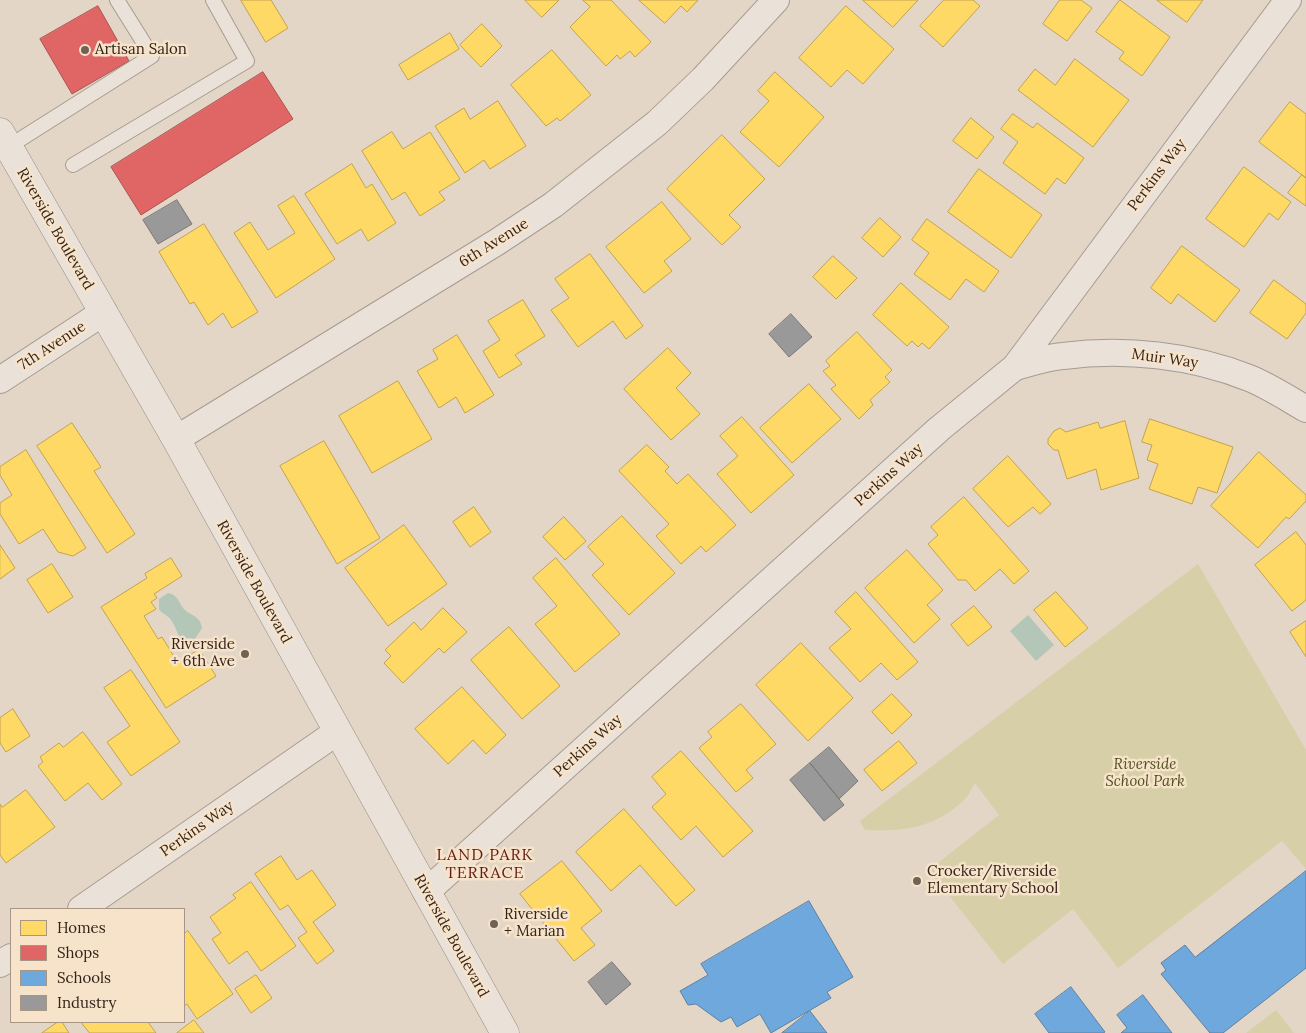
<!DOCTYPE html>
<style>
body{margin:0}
#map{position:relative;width:1306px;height:1033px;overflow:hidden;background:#e3d6c6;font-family:Lora,serif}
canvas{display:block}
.legend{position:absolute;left:10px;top:908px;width:175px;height:115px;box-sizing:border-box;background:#f6e3ca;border:1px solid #a89684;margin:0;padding:6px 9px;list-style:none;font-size:15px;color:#34231a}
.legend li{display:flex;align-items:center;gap:10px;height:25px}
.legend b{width:25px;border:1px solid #a89684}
</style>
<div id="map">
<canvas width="1306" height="1033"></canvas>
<ul class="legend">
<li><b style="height:14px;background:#ffd966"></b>Homes</li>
<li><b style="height:14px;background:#e06666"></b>Shops</li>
<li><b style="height:14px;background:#6fa8dc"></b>Schools</li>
<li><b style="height:14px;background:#999"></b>Industry</li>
</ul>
</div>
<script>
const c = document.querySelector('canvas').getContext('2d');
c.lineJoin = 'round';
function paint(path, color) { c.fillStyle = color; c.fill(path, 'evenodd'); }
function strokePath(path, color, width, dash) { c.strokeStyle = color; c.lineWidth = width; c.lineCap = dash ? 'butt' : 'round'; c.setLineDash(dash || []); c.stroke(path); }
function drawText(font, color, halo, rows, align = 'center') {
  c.font = font + ' Lora,serif'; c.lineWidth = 5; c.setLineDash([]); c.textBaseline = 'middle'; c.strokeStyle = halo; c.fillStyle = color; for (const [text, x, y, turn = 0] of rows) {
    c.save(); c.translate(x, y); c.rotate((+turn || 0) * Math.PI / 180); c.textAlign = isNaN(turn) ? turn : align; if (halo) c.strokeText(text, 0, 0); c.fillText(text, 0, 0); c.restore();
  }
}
paint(new Path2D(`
 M1198 564 1306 750V869L1282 841 1118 968 1073 909 1003 964 929 870 999 815 975 783C972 787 970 793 967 797 938 827 906 832 865 830L860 821Z
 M1276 1010 1294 1033H1246Z`), '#d7cfa8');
paint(new Path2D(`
 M168 593C179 595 178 603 185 610 193 617 200 616 202 628L195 639C177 645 179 631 171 620 168 615 162 614 159 609V599Z
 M1028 615 1054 645 1036 661 1010 631Z`), '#b3c6b7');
const homes = new Path2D(`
 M241 0H271L288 28 266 42Z
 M525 0H559L542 17Z
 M583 0H611L651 42 635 57 630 51 620 59 617 55 606 66 570 27 590 7Z
 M639 0H698L687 12 681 6 665 23Z
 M863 0H918L893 27Z
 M944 0H973L980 6 943 47 920 26Z
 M1060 0H1081L1092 8 1067 41 1043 24Z
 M1120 0 1170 37 1142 76 1119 59 1124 52 1096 32Z
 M1157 0H1203L1187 22Z
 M846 6 894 49 863 84 847 70 831 87 799 58Z
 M482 24 502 46 481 67 460 45Z
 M450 33 459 49 408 80 399 65Z
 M552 50 591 95 560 121 557 118 546 126 511 85Z
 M1075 59 1129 100 1093 147 1018 90 1035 69 1055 85Z
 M775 72 824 117 779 167 740 132 769 101 758 91Z
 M498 101 526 146 490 169 484 160 465 173 435 126 464 108 470 119Z
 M1290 102 1306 114V178L1259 142Z
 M1013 114 1033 128 1037 123 1084 158 1065 184 1057 178 1045 194 1003 163 1018 142 1001 129Z
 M971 118 994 137 977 159 953 141Z
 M392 132 403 149 430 132 460 179 439 192 445 200 420 216 405 192 392 200 362 151Z
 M722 135 765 179 729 215 741 227 722 245 667 189Z
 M352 164 366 188 372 184 396 223 368 241 361 229 337 244 305 194Z
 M1244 167 1291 202 1278 220 1269 213 1244 247 1206 219Z
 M979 169 1042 215 1011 258 948 212Z
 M1302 175 1306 178V206L1288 193Z
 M294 196 335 259 276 298 234 233 250 222 268 250 295 233 278 206Z
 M662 202 691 239 664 261 672 271 644 293 606 247Z
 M880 218 901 237 883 257 862 238Z
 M927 219 999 271 984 292 966 279 950 300 914 274 929 253 912 240Z
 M204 224 258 312 232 328 223 313 208 325 194 302 190 304 159 252Z
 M1182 246 1240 290 1215 322 1178 294 1171 304 1151 288Z
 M590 254 643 326 626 339 613 321 578 347 551 310 569 298 555 279Z
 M833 256 857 278 836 299 813 277Z
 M1274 280 1306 304V313L1287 339 1250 313Z
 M901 283 949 327 929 349 922 343 918 347 912 341 907 346 873 315Z
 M523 300 545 336 515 355 522 364 499 378 483 351 500 340 488 321Z
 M857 332 892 370 885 377 890 382 870 400 873 405 859 419 831 389 836 385 823 371 830 366 826 361Z
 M457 335 494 395 465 413 456 397 439 408 417 371 438 359 433 350Z
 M668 348 691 373 676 388 700 414 671 440 624 389Z
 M398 381 432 439 372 473 339 416Z
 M809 384 841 419 792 463 760 428Z
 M742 417 794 475 751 513 717 474 738 456 720 436Z
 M1150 419 1233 447 1217 493 1198 487 1192 504 1149 489 1158 464 1147 460 1152 445 1142 442Z
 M1125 421 1139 478 1101 490 1096 469 1067 479 1058 450H1054L1048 444V439L1054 431 1060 428 1066 432 1098 422 1100 428Z
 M72 423 101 467 94 471 135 534 107 553 37 446Z
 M324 441 380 538 337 564 280 466Z
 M647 445 669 467 665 471 677 484 688 474 736 525 706 552 701 546 681 564 656 536 669 524 619 471Z
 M26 450 86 548 73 556 58 552 43 529 19 544 0 514V503L12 495 0 475V467Z
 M1259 452 1306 495V501L1289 519 1286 517 1258 548 1211 506Z
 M1008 456 1051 504 1040 514 1033 507 1008 527 973 489Z
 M964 497 1029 571 1014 584 1000 569 975 591 966 580H958L928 544 938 535 931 527Z
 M474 507 491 532 470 547 453 522Z
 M622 516 675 573 629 615 592 575 604 564 588 547Z
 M564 517 586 541 565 560 543 537Z
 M404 525 447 584 388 626 345 568Z
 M1296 532 1306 545V600L1292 611 1255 565Z
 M0 545 15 568 0 579Z
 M907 550 943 590 927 605 940 619 914 643 865 588Z
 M171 558 182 576 154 594 157 598 151 602 156 609 144 616 158 639 162 637 178 663 199 649 216 676 166 708 101 607 147 578 145 574Z
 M556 558 620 634 575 672 535 624 557 606 533 578Z
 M52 564 73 597 48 613 27 580Z
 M856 592 918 662 897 680 881 663 860 682 829 648 851 629 835 612Z
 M1056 592 1088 628 1065 647 1034 610Z
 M974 606 992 627 968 646 951 625Z
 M443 608 467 632 444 653 439 648 403 683 384 663 391 656 385 650 414 622 421 630Z
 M1306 621V657L1290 632Z
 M509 627 560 686 522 719 471 660Z
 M801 643 853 698 808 741 756 685Z
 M131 670 180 742 131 776 107 742 130 726 104 688Z
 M462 687 506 735 486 754 473 740 448 764 415 729Z
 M892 694 912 715 892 734 872 712Z
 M741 704 776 744 746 770 753 778 736 792 699 748 712 737 708 732Z
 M13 709 30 736 6 752 0 743V718Z
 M83 732 122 784 102 800 88 783 65 801 38 766 43 762 40 757 59 743 63 747Z
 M899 741 917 763 882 791 864 770Z
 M681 751 753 831 723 857 696 826 681 840 652 807 666 794 652 777Z
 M26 790 55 827 6 863 0 855V804L2 807Z
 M624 809 695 890 676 906 640 865 611 891 576 852Z
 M281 856 297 880 312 870 336 905 313 922 334 951 317 964 298 938 307 932 288 905 280 910 255 874Z
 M562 861 602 911 581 928 595 945 574 961 520 894Z
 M251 882 296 946 261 971 247 951 229 964 212 939 221 933 210 917 236 898 233 895Z
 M188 931 233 994 197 1019 187 1004 184 1006V934Z
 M256 975 272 998 251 1013 235 989Z
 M194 1020 204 1033H177Z
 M58 1022H62L69 1033H42Z
 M81 1022H148L156 1033H90Z`);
paint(homes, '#ffd966');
strokePath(homes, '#c2a24f', 1);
const shops = new Path2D(`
 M98 6 129 61 72 94 40 39Z
 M263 72 293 119 141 215 111 167Z`);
paint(shops, '#e06666');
strokePath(shops, '#ac524f', 1);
const schools = new Path2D(`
 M1306 871V968L1223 1033H1210L1161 974 1166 970 1161 963 1185 945 1195 957Z
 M809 901 853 977 827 992 831 998 771 1033 760 1014 737 1027 731 1017 721 1022 696 1004 688 1005 680 991 708 975 701 964Z
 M1071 987 1105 1032 1103 1033H1049L1035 1014Z
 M1143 995 1172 1033H1121L1127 1028 1117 1015Z
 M810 1011 827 1033H782Z`);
paint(schools, '#6fa8dc');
strokePath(schools, '#5d80a2', 1);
const industry = new Path2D(`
 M177 200 192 224 158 244 143 220Z
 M791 314 812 337 789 357 769 334Z
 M829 747 858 781 839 799 810 763Z
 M810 763 844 805 824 821 790 780Z
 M612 962 631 984 606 1005 588 982Z`);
paint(industry, '#999');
strokePath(industry, '#7b7673', 1);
const lane = new Path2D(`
 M8 147 152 56 117 0
 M73 165 247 61 213 0`);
const street = new Path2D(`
 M1015 367C1031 363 1047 357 1063 356 1124 348 1192 355 1249 378 1269 386 1287 398 1306 409
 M0 380 104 312
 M176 439 497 242 553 205 657 123 703 79 776 0
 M426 892 939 429 1015 367 1288 0
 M81 909 337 732
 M0 964 11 957`);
const secondary = new Path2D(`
 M0 132 176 439 505 1033`);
strokePath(lane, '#a79b90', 16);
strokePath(street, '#a79b90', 28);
strokePath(secondary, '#978b80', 29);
strokePath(lane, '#eae2d9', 14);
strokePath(street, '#eae2d9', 26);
strokePath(secondary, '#eae2d9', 28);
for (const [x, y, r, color] of [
 [85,50,5,"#716256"],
 [245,654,5,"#716256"],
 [917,881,5,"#716256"],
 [494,924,5,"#716256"]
]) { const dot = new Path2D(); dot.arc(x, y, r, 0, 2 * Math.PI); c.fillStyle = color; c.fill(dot); strokePath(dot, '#f6e3ca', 2); }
drawText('15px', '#34231a', '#f6e3ca', [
 ["Artisan Salon",95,50],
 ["Riverside",235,645,"right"],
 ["+ 6th Ave",235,662,"right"],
 ["Crocker/Riverside",927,872],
 ["Elementary School",927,889],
 ["Riverside",504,915],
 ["+ Marian",504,932]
], 'left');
drawText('15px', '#34231a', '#f6e3ca', [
 ["Perkins Way",1157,175,-53],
 ["Riverside Boulevard",55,229,60],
 ["6th Avenue",494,243,-32],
 ["7th Avenue",52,346,-33],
 ["Muir Way",1165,359,8],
 ["Perkins Way",889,475,-42],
 ["Riverside Boulevard",254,582,61],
 ["Perkins Way",588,746,-42],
 ["Perkins Way",197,829,-35],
 ["Riverside Boulevard",451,936,61]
]);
drawText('italic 15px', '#4d5220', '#f6e3ca', [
 ["Riverside",1145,765],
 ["School Park",1145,782]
]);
c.letterSpacing = '1px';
drawText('16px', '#621c18', '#f6e3ca', [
 ["LAND PARK",485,855],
 ["TERRACE",485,873]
]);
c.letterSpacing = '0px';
</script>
